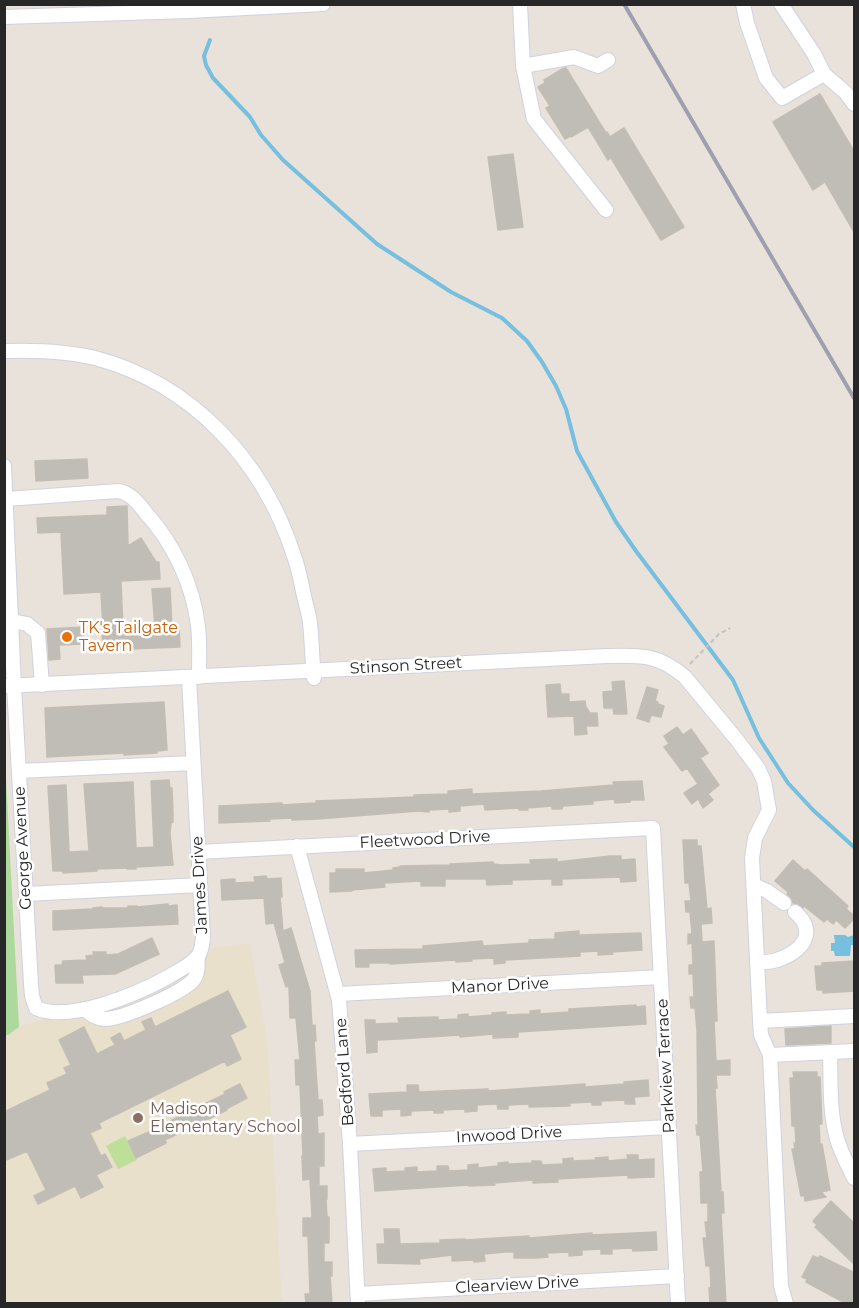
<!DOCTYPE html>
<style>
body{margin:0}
#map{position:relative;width:859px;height:1308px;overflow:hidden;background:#e8e2da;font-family:Montserrat,sans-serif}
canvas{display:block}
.frame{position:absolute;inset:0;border:6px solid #272727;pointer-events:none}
</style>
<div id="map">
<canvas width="859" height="1308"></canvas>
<div class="frame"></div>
</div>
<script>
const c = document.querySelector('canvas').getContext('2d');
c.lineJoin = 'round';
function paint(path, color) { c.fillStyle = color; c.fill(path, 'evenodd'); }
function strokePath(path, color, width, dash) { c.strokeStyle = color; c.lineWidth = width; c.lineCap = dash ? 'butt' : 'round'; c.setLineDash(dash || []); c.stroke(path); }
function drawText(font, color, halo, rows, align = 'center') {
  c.font = font + ' Montserrat,sans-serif'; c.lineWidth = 5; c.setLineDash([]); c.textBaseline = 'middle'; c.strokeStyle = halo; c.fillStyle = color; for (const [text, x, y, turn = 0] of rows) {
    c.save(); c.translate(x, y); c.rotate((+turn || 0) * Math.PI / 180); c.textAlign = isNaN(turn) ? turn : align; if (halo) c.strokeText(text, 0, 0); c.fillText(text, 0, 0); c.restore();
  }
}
paint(new Path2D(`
 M250 944 267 1040 282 1303 5 1304V1035H8L19 1027 53 1016 192 968 215 947Z`), '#e8e0cb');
paint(new Path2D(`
 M5 759 19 1027 8 1035H5Z`), '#aed99c');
paint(new Path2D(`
 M125 1136 137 1160 118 1169 106 1146Z`), '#bedf98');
paint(new Path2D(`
 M834 935H845L848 937 854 935V945H851L850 956H835L834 951H831V943H835Z`), '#77bfdf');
strokePath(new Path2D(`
 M210 40 204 56 206 65 213 78 250 117 261 135 283 160 377 244 451 292 502 318 527 341 542 362 556 386 566 409 577 451 616 522 636 551 733 680 759 738 788 783 813 810 854 847`), '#77bfdf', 4);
const building = new Path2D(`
 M564 68H566L606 133 607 132 610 137 624 128 684 227 661 240 611 158 608 160 588 127 571 137 570 136 565 139 546 108 550 106 538 87 545 83 544 80Z
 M820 94 855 153V234L825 182 813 190 773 122Z
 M513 154 523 227 498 230 488 157Z
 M87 459 88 478 36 481 35 461Z
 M127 506 128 546 141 538 156 562H159L160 579 121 581 123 629 155 628 152 589 170 588 172 628 179 627 180 647 103 650 102 630H103L101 592 64 594 61 532 38 533 37 518 107 515V507Z
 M84 627V644L59 645 60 659 49 660 47 629Z
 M624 681 627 714H614L613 708H604L603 692 613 691 612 682Z
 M560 684 561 694H569V702L585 701 586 707 590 713H597L598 726H586L587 734 575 735 574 716 548 717 546 685Z
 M647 687 658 690 655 701 658 702V704L664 706 661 717 651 715 649 722 637 718Z
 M164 702 167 750 157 751V753L124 755V753L47 757 45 708Z
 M677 727 683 735 691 729 708 753 700 758 719 785 708 794 713 800 703 808 698 799 692 804 684 793 698 784 687 768 682 771 664 747 669 744 664 736Z
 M169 780 170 788H172L173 814V822L171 823 170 833 173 865 136 867V869H127V868L97 869V871L63 873V871H53L48 786 66 785 69 852 89 851 84 784 133 782 136 848 154 847 151 781Z
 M642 781 644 800H631L630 802 615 803 614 799 593 801V804L563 806 562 809H552V806L527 808 528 810H519V808L485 810 484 804 460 806V811L449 812V809L429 810V812L418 811 318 819 292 820V818L269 819 270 821 219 823V806L282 803V805L316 803V801L414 797V795L448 794V791L472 789V794L541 791 614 785 613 782Z
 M683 840H697V846H701L707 909 711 908 712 923 701 924 702 942 714 941 717 1021H714L716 1061 730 1060V1075H716L717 1088H715L721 1192H723L724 1213H721L726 1304H710L709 1288 711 1287 710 1266H706L703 1238H707L705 1222H708V1203H701L700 1172H703L700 1135H697L696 1125H698L697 1031 695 1008H691L690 997H694L693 974H689V965H693L692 943 688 944V934H692L690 912H686L685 901H691L689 883H685Z
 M610 856H621V860L635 859 636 881 621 882 620 877 562 879V885H552V879H549L512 880V884L487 885 486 879H445V886H421V881L384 883 385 887 352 890V891L330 892V873H336V869H364V873L393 870V868L400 867V866L450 865V864L493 862 494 864 501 865 531 864 530 860 557 859V862Z
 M793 860 805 871 807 869 848 906 846 909 855 916V918L845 928 836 920 833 924 827 919 824 922 804 906 803 908 798 904 793 903 792 899 787 894 788 892 775 881Z
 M266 876 267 879 281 878 282 897H280L283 931 291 928 310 991 312 1026 315 1025 316 1041H314L318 1100H322L323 1115 317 1116 318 1134 324 1133V1166H319V1186H327V1199L326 1200 327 1217H329V1243H324V1262H332V1276H330L332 1304H306L305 1294H310L308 1236H303V1218H312L310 1179 303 1180 302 1156H303L300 1085H296L295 1060H300L296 1018H290L289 986 286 987 279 965 285 963 274 923 266 924 264 898 222 900 221 880 235 879V883L255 882 254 877Z
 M168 904V906L177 905 178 924 53 930V911L93 909V908L102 907V908H128V906H137V907Z
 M579 931V935L641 933 642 950 612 952 613 954 598 955V951L580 952V956L505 960V963L494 964V958L471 959 472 961 456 962V960L390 964V963H369V967H356L355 950 423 949V946L482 941 483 946 529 943V940L555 939V933Z
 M152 938 159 954 115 974 82 975 83 983H56L55 965H62L63 961 87 960 86 956 94 955 93 952H106V955L118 954Z
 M855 961V991L823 993V990H817L815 966H822V963Z
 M228 991 246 1027 230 1035 241 1059 227 1066 225 1061 99 1123 101 1128 90 1133 101 1156 105 1154 112 1167 96 1175 103 1187 81 1198 75 1186 38 1204 34 1196 46 1190 27 1151 4 1161V1112L50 1090 47 1083 67 1074 64 1068 71 1065 59 1040 84 1027 97 1054 115 1045 111 1038 120 1033 124 1041 146 1030 142 1022 151 1018 155 1027Z
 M636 1005V1007L645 1006 646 1024 518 1032V1037L493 1038V1034L460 1037 459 1035 400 1039 377 1040V1052L367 1053 365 1020H375V1024L399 1023 398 1018 438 1017V1020L458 1019V1015L468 1014V1017L492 1015V1013L506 1012V1015L530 1014V1011L540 1010V1014L569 1012V1009Z
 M831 1026V1043L786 1045 785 1029Z
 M793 1072H817V1077H820L822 1124H819L820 1144H822L830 1190 821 1192 826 1197 805 1201 804 1195 801 1196 792 1149H795L794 1143H796L795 1126H792L790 1078H794Z
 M648 1080 649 1096 634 1097 635 1104H625V1100L601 1101V1105H592V1102L570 1103V1106L529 1107V1104L508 1105V1109H498L497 1104 477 1105V1111L465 1112V1109L443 1110V1113H434V1110L411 1111V1115L401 1116V1109L382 1110V1116H371L369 1094 407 1092V1085H418L419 1092 488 1089V1091L585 1084V1087L624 1084V1082Z
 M240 1084 247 1098 226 1109 227 1110 165 1140 166 1143 136 1158 128 1141 165 1125 164 1124 225 1094 224 1092Z
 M627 1155H638V1160L654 1159V1177L628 1178V1175L557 1179 558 1182 533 1183V1180L494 1183 495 1185 469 1186V1185L375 1191 373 1169 386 1168V1172L405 1171V1168L417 1167V1172L437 1171V1166H448L449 1171 468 1170V1165L478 1164V1168L498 1166V1163L508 1162V1164L532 1163V1161H541L542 1165 563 1164V1159L573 1158V1161L596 1160 595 1158 608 1157V1161L628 1159Z
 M831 1201 855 1224V1265L815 1227 817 1225 813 1221Z
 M384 1229H399L400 1244 440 1243V1240L465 1239V1240L529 1236V1238L592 1233V1235L656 1232 657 1250 633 1251 632 1248 612 1249V1254H601V1249L582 1250V1255L569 1256V1252L547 1253 548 1257 536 1258H514V1252H505L484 1254 485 1261 474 1262V1260L452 1261V1255L419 1259 420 1264 378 1263 377 1244H385Z
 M813 1256 818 1258 820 1256 855 1273V1304H847L806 1282 807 1279 802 1277Z`);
paint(building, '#c0bcb6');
strokePath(building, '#c3beb4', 1.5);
const minor = new Path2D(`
 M520 4 523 66 534 119 606 210
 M743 4 747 23 766 78 782 98 824 74 814 54 781 4
 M4 17 189 11 323 4
 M523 66 574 57 598 66 608 60
 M824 74 846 93 854 104
 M4 351C34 350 66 351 95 358 193 384 264 462 294 556 299 569 301 583 304 596 306 605 309 614 310 623 312 641 312 659 314 678
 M4 466 14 686 31 984 32 996 36 1008C70 1023 137 994 168 977 178 971 191 965 198 956 202 951 202 944 203 938L189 678
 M6 499 118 491C131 493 138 503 146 513 174 544 193 585 198 626 200 643 199 661 199 677
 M12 621 27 624 38 633 42 685
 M4 686 607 656C640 655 658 654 685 677L737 740 758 768 764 781 769 810 755 838 752 858 760 1021 761 1035 770 1055 781 1286 786 1304
 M19 771 193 763
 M297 846 339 1000 350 1144 358 1304
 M198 852 653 828 678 1304
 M754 885 767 891 784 903
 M26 894 200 885
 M757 963C763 962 771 962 777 960 801 952 819 933 795 912
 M338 994 661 977
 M84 1009C91 1014 97 1019 105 1019 122 1019 185 992 194 979 199 973 197 963 198 956
 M760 1021 854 1016
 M830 1053C831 1081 829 1111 837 1139 841 1153 848 1165 854 1178
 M770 1055 854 1051
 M350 1144 669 1127
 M358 1294 677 1276`);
strokePath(minor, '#cfd2de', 16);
strokePath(new Path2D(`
 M690 664 719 634 730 628`), '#c3c3c3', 2, [4.5, 3]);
strokePath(minor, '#fff', 14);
strokePath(new Path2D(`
 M624 4 854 398`), '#9e9faf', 4);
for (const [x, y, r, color] of [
 [67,637,6,"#e8710a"],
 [138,1118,6,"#8d6e63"]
]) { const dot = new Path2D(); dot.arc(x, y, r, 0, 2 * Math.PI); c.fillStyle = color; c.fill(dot); strokePath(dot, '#fff', 2); }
drawText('16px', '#c56008', '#fff', [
 ["TK's Tailgate",79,628],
 ["Tavern",79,646]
], 'left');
drawText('16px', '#272727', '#fff', [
 ["Stinson Street",406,666,-3],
 ["Fleetwood Drive",425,840,-3],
 ["George Avenue",23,848,-93],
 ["James Drive",200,885,-93],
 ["Manor Drive",500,986,-3],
 ["Parkview Terrace",666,1066,-93],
 ["Bedford Lane",345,1072,-94],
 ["Inwood Drive",509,1135,-3],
 ["Clearview Drive",517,1285,-3]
]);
drawText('16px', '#785e54', '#fff', [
 ["Madison",150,1109],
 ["Elementary School",150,1127]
], 'left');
</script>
